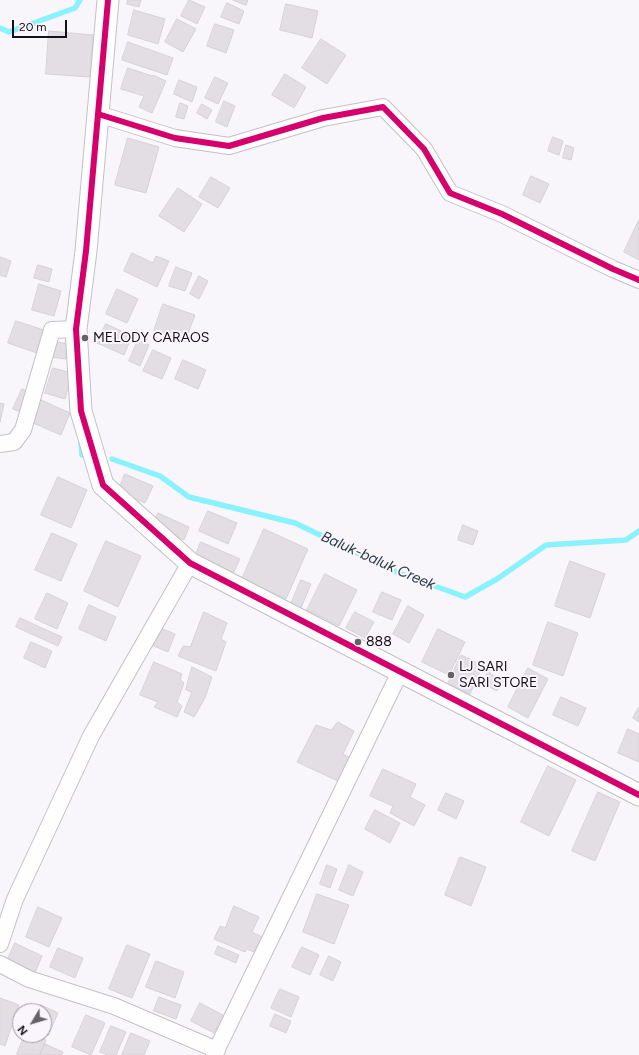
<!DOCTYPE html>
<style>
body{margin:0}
#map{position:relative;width:639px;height:1055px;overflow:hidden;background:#f9f6fb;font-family:Figtree,sans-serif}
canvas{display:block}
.north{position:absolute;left:12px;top:1003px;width:40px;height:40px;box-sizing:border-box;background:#faf4fd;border:1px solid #9f99a1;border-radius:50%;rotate:232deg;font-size:11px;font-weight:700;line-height:16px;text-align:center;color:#161118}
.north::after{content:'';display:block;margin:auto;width:14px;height:18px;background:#656167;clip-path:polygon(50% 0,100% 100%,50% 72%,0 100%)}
.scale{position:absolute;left:12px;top:20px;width:55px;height:18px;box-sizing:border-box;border:2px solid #161118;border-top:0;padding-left:5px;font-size:12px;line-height:14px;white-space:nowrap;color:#161118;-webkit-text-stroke:3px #faf4fd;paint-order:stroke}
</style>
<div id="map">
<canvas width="639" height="1055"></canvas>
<div class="north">N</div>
<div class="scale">20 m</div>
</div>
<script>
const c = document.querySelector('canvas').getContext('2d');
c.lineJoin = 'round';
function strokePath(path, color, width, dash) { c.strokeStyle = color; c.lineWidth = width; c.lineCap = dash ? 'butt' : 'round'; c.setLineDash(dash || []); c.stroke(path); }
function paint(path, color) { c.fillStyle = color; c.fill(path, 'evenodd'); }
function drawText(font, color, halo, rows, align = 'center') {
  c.font = font + ' Figtree,sans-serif'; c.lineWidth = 4; c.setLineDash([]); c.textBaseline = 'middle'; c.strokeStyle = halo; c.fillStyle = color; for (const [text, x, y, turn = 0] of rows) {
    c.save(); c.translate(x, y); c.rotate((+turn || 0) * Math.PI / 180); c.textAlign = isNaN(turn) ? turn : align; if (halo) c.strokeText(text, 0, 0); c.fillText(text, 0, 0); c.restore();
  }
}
strokePath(new Path2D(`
 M0 28 9 32 75 8 80 0
 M81 443 82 455
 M112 459 160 476 189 497 295 523 399 573 465 597 497 579 546 545 626 540 639 531`), '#89f2fc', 5.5);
const building = new Path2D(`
 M128 0H141L139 7 127 4Z
 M189 0 205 7 197 24 181 16Z
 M233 0H248L246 5Z
 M227 3 244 11 239 24 221 17Z
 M286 4 318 11 312 38 280 30Z
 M134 10 165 19 158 44 128 35Z
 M177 19 196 29 183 52 165 42Z
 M215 24 234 30 226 53 207 46Z
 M49 31 93 35 90 77 46 74Z
 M321 39 346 55 327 84 302 68Z
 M128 42 173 58 167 75 122 60Z
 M128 68 152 76 153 75 166 81 152 113 139 107 144 96 121 89Z
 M285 74 306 87 294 108 272 95Z
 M215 77 228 83 218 104 205 98Z
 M179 80 197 87 192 102 174 94Z
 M224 101 235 106 227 127 216 122Z
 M180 103 188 106 184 119 176 117Z
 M202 104 212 110 207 119 197 113Z
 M553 137 563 141 559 155 548 151Z
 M128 138 159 147 146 193 115 185Z
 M566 145 574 148 571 160 563 158Z
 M531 176 549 184 540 203 523 195Z
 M211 177 230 188 218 208 199 197Z
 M178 188 202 204 184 232 159 216Z
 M639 220V260L624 252Z
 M132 253 153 263 156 256 169 261 157 287 124 271Z
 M0 257 11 261 6 277 0 275Z
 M38 265 52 269 49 282 34 278Z
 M176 267 192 273 185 291 169 286Z
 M199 276 208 281 199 299 190 294Z
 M39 284 61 291 54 316 32 310Z
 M117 289 138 299 127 323 106 314Z
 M163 304 195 315 185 342 154 331Z
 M16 321 47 331 40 354 8 343Z
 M106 324 132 336 124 355 97 343Z
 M138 340 149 345 140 366 129 361Z
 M52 341 68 344 66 359 50 357Z
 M153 350 171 358 162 379 143 371Z
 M183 360 206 370 198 389 175 379Z
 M53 368 72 373 65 399 45 393Z
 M22 389 31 393 23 413 13 409Z
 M41 400 70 413 61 435 31 422Z
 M0 403 4 404 0 422Z
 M125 474 153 486 145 503 118 491Z
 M58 477 87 490 71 528 41 515Z
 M208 511 237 523 228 544 199 531Z
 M158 513 189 527 184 540 153 526Z
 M463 525 478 531 473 545 458 540Z
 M264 529 308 549 286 599 242 579Z
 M52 533 77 544 61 581 35 570Z
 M106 541 141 556 118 607 84 591Z
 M201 542 240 559 232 576 194 559Z
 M570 561 605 574 590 618 555 606Z
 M325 574 357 590 339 626 307 610Z
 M301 580 311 584 301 608 291 604Z
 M382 592 401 600 392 620 373 612Z
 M47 593 68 603 57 629 35 619Z
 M89 605 116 617 106 641 79 629Z
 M408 606 424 615 409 643 393 634Z
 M204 612 227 623 221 639 226 642 216 671 178 656 183 646 190 647Z
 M355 612 374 622 365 638 346 628Z
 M20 618 62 637 58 646 16 627Z
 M548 622 578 633 563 676 533 665Z
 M156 626 175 634 168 652 149 644Z
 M438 629 465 642 449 675 422 662Z
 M31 642 52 651 45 668 24 658Z
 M461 655 483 665 470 694 448 684Z
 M154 662 182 674 180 680 184 683 177 702 182 706 177 717 154 707 158 702 140 695Z
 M192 667 212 677 205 698 194 717 184 712 192 692 186 690Z
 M528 668 548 679 528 718 508 707Z
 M488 672 503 681 497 691 482 683Z
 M561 697 586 708 578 726 553 715Z
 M639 707V722L633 718Z
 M338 722 354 731 343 754 352 759 340 782 297 762 316 725 331 730Z
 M628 729 639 734V762L618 753Z
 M548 766 576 780 549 836 521 822Z
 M383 769 416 784 410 797 425 805 414 826 390 813 393 806 370 796Z
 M598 792 620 802 595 861 572 851Z
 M446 793 464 801 456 819 438 810Z
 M375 810 400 823 390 843 365 829Z
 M460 857 486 867 471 906 445 895Z
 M327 865 337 869 330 888 320 884Z
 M349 865 363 872 353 896 339 890Z
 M317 894 349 905 334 944 303 932Z
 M234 906 259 917 252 932 264 938 256 953 247 949 245 952 214 939 220 926 225 928Z
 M38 907 62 918 49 947 26 937Z
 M15 943 42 956 35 973 7 961Z
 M127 945 150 954 132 998 109 989Z
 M218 946 239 955 236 963 215 954Z
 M302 947 319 955 310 975 292 967Z
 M58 948 83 958 75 978 50 967Z
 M329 956 341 962 333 981 320 975Z
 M156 961 184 972 175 998 146 987Z
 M280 989 299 997 291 1017 271 1008Z
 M159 997 181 1005 176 1019 154 1011Z
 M0 998 19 1005 5 1046 0 1044Z
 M200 1003 223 1015 214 1033 191 1021Z
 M41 1005 58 1013 48 1036 44 1034V1011H38Z
 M275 1014 291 1021 286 1033 270 1026Z
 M86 1015 105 1023 91 1055 72 1047Z
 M111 1026 126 1032 116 1055H108L100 1052Z
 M131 1033 150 1041 144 1055H122Z
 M25 1035H33L46 1040 40 1055H20L17 1054Z
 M45 1044 63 1052 62 1055H40Z`);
paint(building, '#e2dee4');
strokePath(building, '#d5d2d7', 1);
const minor = new Path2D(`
 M98 114 175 138 229 146 323 118 383 107 424 149 450 193 502 214 613 269 639 280
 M0 444 14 442 23 430 52 330 76 329
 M0 944 15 899 91 736 190 563
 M0 964 29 979 114 1006 217 1050
 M214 1055 400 672`);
const tertiary = new Path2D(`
 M108 0 86 251 76 329 81 411 103 485 190 563 639 795`);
strokePath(minor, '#c4c0c6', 18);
strokePath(tertiary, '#c4c0c6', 23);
strokePath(minor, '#fefefe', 16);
strokePath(tertiary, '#fefefe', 21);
strokePath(new Path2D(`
 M108 0 86 251 76 329 81 411 103 485 190 563 639 795
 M98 114 175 138 229 146 323 118 383 107 424 149 450 193 502 214 613 269 639 280`), '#d6006c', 6);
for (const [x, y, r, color] of [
 [85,338,4,"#656167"],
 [358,642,4,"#656167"],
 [451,675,4,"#656167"]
]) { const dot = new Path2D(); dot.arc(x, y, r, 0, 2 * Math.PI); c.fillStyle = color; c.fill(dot); strokePath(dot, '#faf4fd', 1.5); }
drawText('14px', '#161118', '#faf4fd', [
 ["MELODY CARAOS",93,338],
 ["888",366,642],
 ["LJ SARI",459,667],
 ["SARI STORE",459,683]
], 'left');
drawText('italic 15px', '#274042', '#faf4fd', [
 ["Baluk-baluk Creek",378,561,24]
]);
</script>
